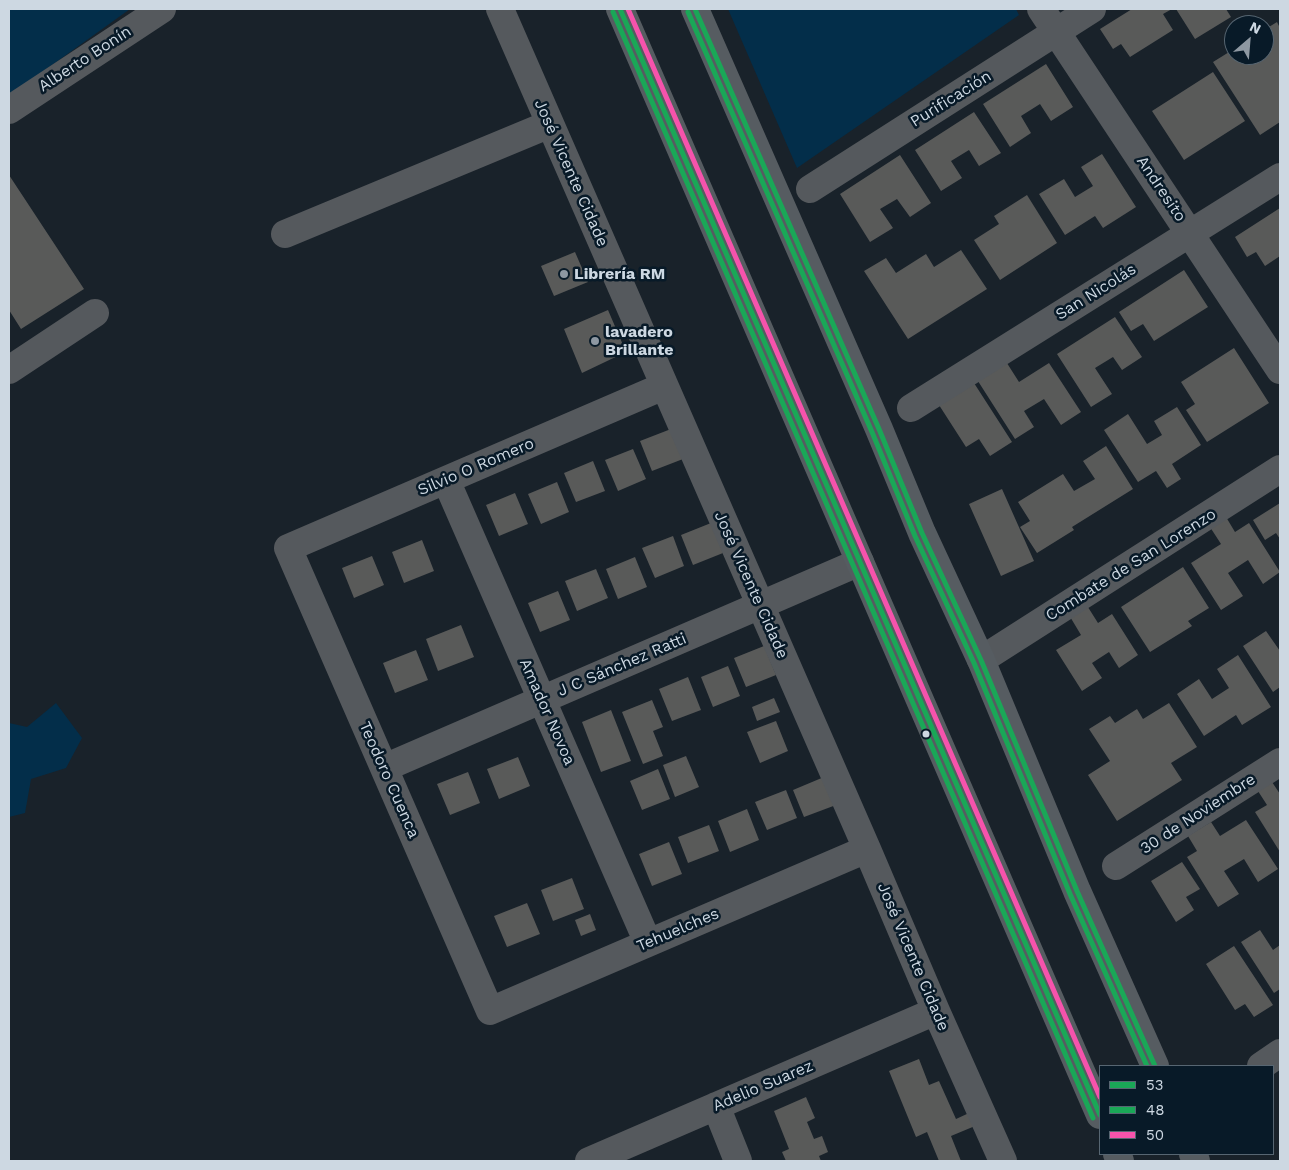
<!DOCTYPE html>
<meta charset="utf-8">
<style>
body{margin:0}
#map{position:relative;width:1289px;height:1170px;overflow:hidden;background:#19222a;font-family:"Work Sans",sans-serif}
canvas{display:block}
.frame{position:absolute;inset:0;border:10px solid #cdd8e2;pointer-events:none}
.legend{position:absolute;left:1099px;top:1065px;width:175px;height:90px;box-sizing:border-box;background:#081a28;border:1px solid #576672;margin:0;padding:6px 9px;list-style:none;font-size:15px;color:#cdd8e2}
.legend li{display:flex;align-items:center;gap:10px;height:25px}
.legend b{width:25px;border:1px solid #576672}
.north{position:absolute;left:1224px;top:15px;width:50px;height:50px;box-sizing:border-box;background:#081a28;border:1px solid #576672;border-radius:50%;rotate:27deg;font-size:14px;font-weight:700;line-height:20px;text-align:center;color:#cdd8e2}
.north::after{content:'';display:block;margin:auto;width:18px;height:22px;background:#8e98a2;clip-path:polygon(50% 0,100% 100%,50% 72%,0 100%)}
</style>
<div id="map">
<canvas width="1289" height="1170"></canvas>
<div class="frame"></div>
<ul class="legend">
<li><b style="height:6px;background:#1aa757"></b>53</li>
<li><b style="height:6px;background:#1aa757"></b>48</li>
<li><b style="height:6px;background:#f653ac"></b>50</li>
</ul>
<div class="north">N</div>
</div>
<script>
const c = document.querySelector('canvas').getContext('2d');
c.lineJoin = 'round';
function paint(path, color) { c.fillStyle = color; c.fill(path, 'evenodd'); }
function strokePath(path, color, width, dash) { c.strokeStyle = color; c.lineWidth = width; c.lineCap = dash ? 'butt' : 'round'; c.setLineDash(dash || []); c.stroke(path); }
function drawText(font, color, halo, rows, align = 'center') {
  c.font = font + ' "Work Sans",sans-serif'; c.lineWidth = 5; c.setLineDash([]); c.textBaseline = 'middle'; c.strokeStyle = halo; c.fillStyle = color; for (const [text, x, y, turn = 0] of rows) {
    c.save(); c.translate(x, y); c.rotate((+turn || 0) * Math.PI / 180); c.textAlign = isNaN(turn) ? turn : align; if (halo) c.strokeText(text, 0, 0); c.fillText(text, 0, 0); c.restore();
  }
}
paint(new Path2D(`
 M9 9H130L9 96Z
 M728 9H1016L1019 15 797 168Z
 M56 703 82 738 66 768 31 779 25 813 9 817V723L27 727Z`), '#032e4a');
paint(new Path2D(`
 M1132 9H1172L1163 14 1173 30 1130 57 1121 44 1113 49 1100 29Z
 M1176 9H1226L1231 17 1195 39Z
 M1277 22 1280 28V122L1260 135 1213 62 1234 49V55H1264V30Z
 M1046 64 1073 107 1051 121 1040 104 1021 116 1031 133 1010 147 983 104Z
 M1213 72 1245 121 1184 160 1152 111Z
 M974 112 1001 153 979 166 969 150 951 161 962 178 941 191 915 150Z
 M1102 154 1136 207 1103 228 1095 216 1065 235 1039 194 1064 179 1075 197 1093 186 1081 167Z
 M900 155 931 203 910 217 897 199 880 209 893 228 870 242 840 194Z
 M9 175 84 289 21 329 9 310Z
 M1027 195 1057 243 1000 280 974 240 999 224 994 216Z
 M1280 208V256L1265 266 1256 252 1247 257 1235 237Z
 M961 250 987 289 908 339 864 271 886 258 896 273 926 254 934 267Z
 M575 252 588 282 554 296 541 266Z
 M1184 270 1208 307 1154 341 1143 324 1131 331 1119 312Z
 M608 310 626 352 582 373 564 329Z
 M1115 317 1142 357 1122 370 1113 357 1095 368 1112 394 1091 407 1057 354Z
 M1234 348 1269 403 1207 442 1186 410 1195 404 1181 382Z
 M1005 360 1019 382 1049 363 1081 412 1061 425 1044 399 1024 411 1034 427 1015 439 976 378Z
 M974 383 1012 442 990 456 979 439 966 447 939 405Z
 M1177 407 1201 445 1172 464 1181 479 1167 488 1156 471 1138 482 1104 430 1128 414 1147 444 1162 435 1154 421Z
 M671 429 683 459 652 471 640 441Z
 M1106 446 1133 489 1072 527 1074 530 1037 553 1020 527 1030 521 1018 502 1063 474 1074 491 1095 479 1083 461Z
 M633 449 646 479 618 491 605 460Z
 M593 461 605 491 576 502 564 473Z
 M557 482 569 512 541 524 528 494Z
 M1002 489 1034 561 1001 576 969 504Z
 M515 493 528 524 499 536 486 505Z
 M1280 503V539L1276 533 1265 540 1253 520Z
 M1226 517 1235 532 1249 523 1280 572 1263 584 1248 560 1228 573 1243 596 1221 610 1191 563 1221 544 1210 527Z
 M711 523 723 553 693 565 681 535Z
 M673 536 684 566 655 578 642 548Z
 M422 540 434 571 404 583 392 552Z
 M372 556 384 585 354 598 342 568Z
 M635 557 647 587 618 599 606 569Z
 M1183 567 1209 608 1188 621 1192 626 1150 652 1121 607Z
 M596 569 608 598 577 611 565 581Z
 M558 591 570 620 540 632 528 603Z
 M1086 604 1098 623 1112 614 1138 655 1119 668 1109 652 1092 663 1102 678 1082 691 1056 650 1081 635 1069 615Z
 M461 625 474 657 438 671 426 639Z
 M1266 631 1280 651V687L1273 692 1243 646Z
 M764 646 776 675 746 687 734 658Z
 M416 650 428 680 395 693 383 663Z
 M1238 655 1271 707 1242 725 1236 715 1204 736 1177 694 1199 679 1212 699 1229 688 1217 669Z
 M728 666 740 696 713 707 701 677Z
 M688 677 701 710 672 721 659 689Z
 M774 698 780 712 757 721 752 707Z
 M652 700 663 727 653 731 663 756 643 764 622 712Z
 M1169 703 1197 747 1171 763 1182 780 1117 821 1088 775 1110 761 1089 729 1110 716 1115 723 1137 709 1143 719Z
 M611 710 631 761 601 772 582 722Z
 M776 721 788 751 760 763 747 732Z
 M686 756 699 787 675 797 663 765Z
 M518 757 530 786 499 799 487 769Z
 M658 769 670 799 642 810 630 781Z
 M468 772 480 803 450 815 437 784Z
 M824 777 836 805 804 817 793 790Z
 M1270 779 1280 794V852L1255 812 1267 805 1256 788Z
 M786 790 797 818 767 830 755 802Z
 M747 809 759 840 730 852 718 821Z
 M1246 820 1278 869 1258 882 1244 859 1224 871 1239 894 1218 907 1187 857 1197 851 1188 836 1211 822 1220 836Z
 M709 825 719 851 688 863 678 837Z
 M669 842 682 874 652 886 639 854Z
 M1182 862 1200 889 1186 897 1194 910 1176 922 1151 881Z
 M572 878 584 909 553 921 541 890Z
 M527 903 540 934 507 947 494 916Z
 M590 914 596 930 581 936 575 920Z
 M1260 930 1273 950 1280 945V989L1274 993 1241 942Z
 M1234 946 1273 1005 1254 1017 1245 1004 1235 1010 1206 964Z
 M919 1059 929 1085 939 1081 956 1119 969 1113 975 1126 951 1136 961 1161H939L927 1132 916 1137 889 1071Z
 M806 1097 815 1118 807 1122 814 1139 822 1136 828 1152 819 1156 821 1161H786L782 1152 789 1149 774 1111Z`), '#595a59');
strokePath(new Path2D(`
 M500 9 867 849 936 1011 1003 1161
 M1041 9 1280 370
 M9 110 162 9
 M810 189 1092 9
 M285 234 550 124
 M9 370 95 313
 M664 386 288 548 490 1011 867 849
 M911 408 1280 177
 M446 480 648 943
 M981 660 1280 469
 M384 768 860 562
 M1116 866 1280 762
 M1261 1066 1280 1053
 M716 1106 738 1161
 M589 1161 936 1011`), '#55595d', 28);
strokePath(new Path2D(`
 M620 9 1100 1115
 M695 9 879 429 922 533 981 660 1077 891 1155 1066
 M1117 1154 1120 1161
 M1193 1154 1196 1161`), '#565c61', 28);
strokePath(new Path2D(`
 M620 9 1100 1115
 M695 9 879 429 922 533 981 660 1077 891 1155 1066`), '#1aa757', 5);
strokePath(new Path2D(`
 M613 12 1093 1118
 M688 12 872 432 915 536 974 663 1070 894 1147 1066`), '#1aa757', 5);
strokePath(new Path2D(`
 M628 9 1100 1097`), '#f653ac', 5);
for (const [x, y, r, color] of [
 [564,274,5,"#8e98a2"],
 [595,341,5,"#8e98a2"],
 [926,734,4.5,"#cdd8e2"]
]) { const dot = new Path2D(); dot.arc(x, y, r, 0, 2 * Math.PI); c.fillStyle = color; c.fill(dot); strokePath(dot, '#081a28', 2); }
drawText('16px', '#cdd8e2', '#081a28', [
 ["Alberto Bonín",85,59,-33],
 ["Purificación",951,99,-32],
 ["José Vicente Cidade",571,173,66],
 ["Andresito",1161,189,56],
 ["San Nicolás",1096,292,-32],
 ["Silvio O Romero",476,467,-23],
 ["Combate de San Lorenzo",1131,565,-32],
 ["José Vicente Cidade",751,585,66],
 ["J C Sánchez Ratti",622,665,-23],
 ["Amador Novoa",547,712,66],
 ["Teodoro Cuenca",389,780,66],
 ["30 de Noviembre",1198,814,-33],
 ["Tehuelches",678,930,-23],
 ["José Vicente Cidade",913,957,67],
 ["Adelio Suarez",763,1086,-23]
]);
drawText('bold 16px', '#cdd8e2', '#081a28', [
 ["Librería RM",574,274],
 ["lavadero",605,332],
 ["Brillante",605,350]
], 'left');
</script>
